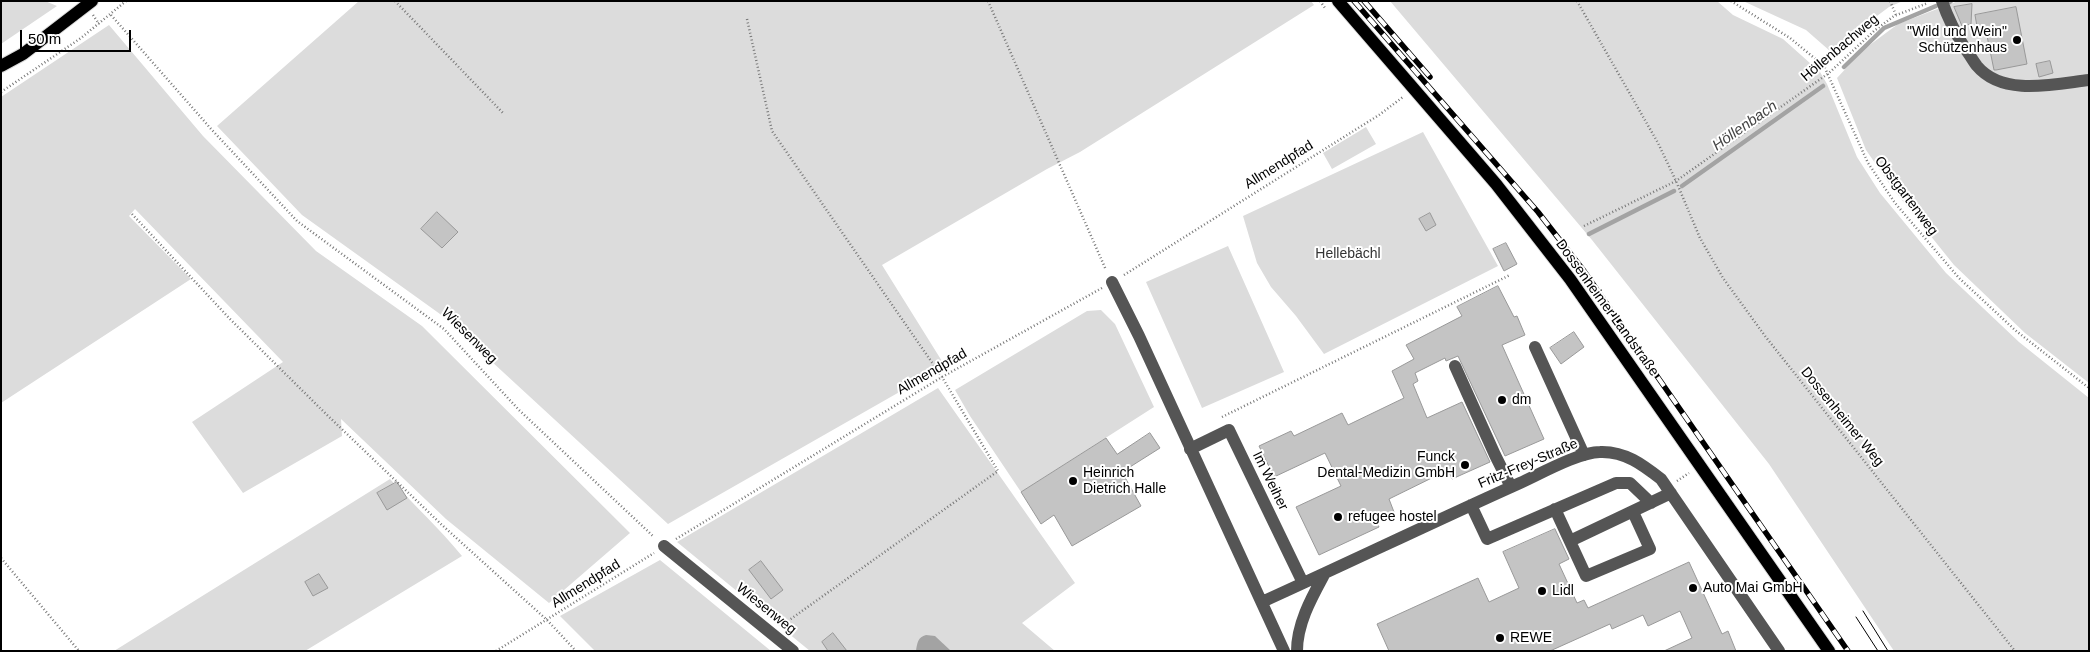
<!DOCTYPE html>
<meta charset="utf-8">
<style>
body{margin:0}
#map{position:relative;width:2090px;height:652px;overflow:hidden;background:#fff;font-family:Helvetica,sans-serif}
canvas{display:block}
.frame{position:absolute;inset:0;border:2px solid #000;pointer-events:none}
.scale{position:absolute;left:20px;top:30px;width:111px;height:22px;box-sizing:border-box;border:2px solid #000;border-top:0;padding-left:6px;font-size:15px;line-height:18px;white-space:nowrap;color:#000;-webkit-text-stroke:4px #fff;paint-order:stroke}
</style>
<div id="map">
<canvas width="2090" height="652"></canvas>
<div class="frame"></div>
<div class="scale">50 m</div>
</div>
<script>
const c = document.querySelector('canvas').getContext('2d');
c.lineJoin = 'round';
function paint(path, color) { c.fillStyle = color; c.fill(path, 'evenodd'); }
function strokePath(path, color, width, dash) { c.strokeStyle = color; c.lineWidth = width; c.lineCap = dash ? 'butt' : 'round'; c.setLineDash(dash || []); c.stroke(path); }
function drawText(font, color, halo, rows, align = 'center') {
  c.font = font + ' Helvetica,sans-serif'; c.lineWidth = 4; c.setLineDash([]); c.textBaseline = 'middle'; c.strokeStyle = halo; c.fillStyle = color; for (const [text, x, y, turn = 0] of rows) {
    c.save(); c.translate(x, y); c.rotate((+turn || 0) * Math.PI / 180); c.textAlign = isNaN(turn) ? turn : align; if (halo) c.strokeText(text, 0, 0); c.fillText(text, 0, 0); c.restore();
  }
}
paint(new Path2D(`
 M1 1H45L57 6 1 44Z
 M359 1H1311L1314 5 1080 152 1047 169 882 265 945 366 668 524 440 314 302 215 217 126Z
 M1390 1H1717L1733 15 1783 39 1820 72 1827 84 1857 157 1880 193 1946 273 2019 342 2089 398V651H1894L1769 464 1592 240Z
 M1743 1H1903L1889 7 1830 51 1806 30Z
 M1958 1H2089V383L2025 333 1954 265 1893 189 1866 150 1837 78 1863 50 1898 24Z
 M109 25 203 136 316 251 422 326 630 533 549 603 446 519 341 419 342 436 243 493 192 422 283 362 135 209 129 216 191 279 1 403V97Z
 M1366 127 1376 144 1332 169 1323 153Z
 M1423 132 1498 266 1324 354 1296 316 1271 287 1257 263 1243 216Z
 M1228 246 1284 372 1202 408 1146 282Z
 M1101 310 1115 324 1154 407 1021 492 970 416 955 390 1087 311Z
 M938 388 1075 583 1022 623 1055 651H810L677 542Z
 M390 479C414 505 439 528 462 556L305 651H114Z
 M660 560 771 651H595L560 616Z`), '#dcdcdc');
paint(new Path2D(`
 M926 635 935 636 951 651H916C917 643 918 637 926 635Z`), '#a3a3a3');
strokePath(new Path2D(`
 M1950 2 1951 1
 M1844 67 1884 28 1936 6
 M1682 186 1823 86
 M1589 234 1674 191`), '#a3a3a3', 4.5);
const building = new Path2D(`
 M1972 4 1971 24 1962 26 1954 7Z
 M2016 7 2027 64 1996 70H1994L1986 31 1978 32 1975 15Z
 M2050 61 2053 73 2039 77 2036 64Z
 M437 212 458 232 442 248 421 229Z
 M1430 213 1436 225 1426 231 1419 219Z
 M1506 243 1517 264 1504 271 1493 249Z
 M1498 286 1514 317 1517 316 1525 335 1502 345 1544 439 1505 456 1458 356 1446 361 1445 358 1415 373 1418 381 1413 384 1427 418 1462 402 1490 462 1452 479 1448 470 1389 499 1394 512 1376 520 1379 527 1319 555 1296 507 1341 486 1325 453 1274 477 1259 446 1291 431 1294 436 1342 413 1348 425 1404 398 1392 371 1414 359 1406 345 1462 316 1457 307Z
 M1574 332 1584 347 1561 364 1550 348Z
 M1150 433 1160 448 1122 472 1141 506 1072 546 1054 515 1041 524 1021 492 1106 438 1117 454Z
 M397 482 407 498 387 510 377 493Z
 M1555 529 1569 559 1559 564 1577 603 1584 600 1588 608 1689 562 1722 634 1728 631 1736 651H1664L1692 638 1680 611 1648 626 1643 615 1612 629 1610 624 1550 651H1389L1377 624 1478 578 1489 602 1519 588 1503 552Z
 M761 561 783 590 771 599 749 570Z
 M319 574 328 588 313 596 305 582Z
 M833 633 847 651H828L822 642Z`);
paint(building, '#c4c4c4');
strokePath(building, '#999', 1);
const major = new Path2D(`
 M1338 1 1496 184 1570 279 1829 651
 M1 66 23 54 92 1`);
strokePath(major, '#dbdbdb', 14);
strokePath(new Path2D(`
 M395 1 504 114
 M988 1 1106 270
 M1320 1 1325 8
 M1577 1 1658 143 1676 181 1700 238 1723 278 1765 336 2015 651
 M1731 1 1790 38 1824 66 1868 163 1895 203 1959 278 2015 330 2089 388
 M1890 1 1896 15
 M93 15 99 24
 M111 15 212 130 297 221 444 329 519 410 654 537
 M747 19 772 131 942 377 998 471 781 626
 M1 92 81 38 126 1
 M132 214 229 318 324 412 442 525 547 620 576 651
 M1584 226 1676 181 1829 73 1874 31 1894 16 1928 3
 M1124 275 1379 115 1403 97
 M1222 417 1510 275
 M1677 481 1689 473
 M676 539 942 377 1102 288
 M1 558 79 651
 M496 651 654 553`), '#777', 2.5, [1, 2.5]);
strokePath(new Path2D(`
 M1942 1C1948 19 1956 34 1966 50 1970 55 1973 61 1977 66 2003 97 2055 84 2089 80
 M1112 282 1139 336 1284 651
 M1535 347 1584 455
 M1455 366 1495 455 1511 487
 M1190 449 1229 430 1303 583
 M1471 505 1487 539 1616 483H1630L1651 503
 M1555 509 1586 576 1650 549 1633 512
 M1570 541 1671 493
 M664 546 793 651
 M1262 602C1348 563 1433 522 1520 483 1540 474 1579 452 1600 452 1625 451 1643 465 1661 479L1779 651
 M1297 651C1297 623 1312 597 1325 573`), '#555', 12);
strokePath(major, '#000', 12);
strokePath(new Path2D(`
 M1863 611 1888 651
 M1856 617 1878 651`), '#000', 1);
const rail = new Path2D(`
 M1354 1 1538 212 1584 271 1848 651
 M1364 1 1430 77`);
strokePath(rail, '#000', 5.5);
strokePath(rail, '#fff', 4, [11]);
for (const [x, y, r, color] of [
 [2017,40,5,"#000"],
 [1502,400,5,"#000"],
 [1465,465,5,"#000"],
 [1073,481,5,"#000"],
 [1338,517,5,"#000"],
 [1693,588,5,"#000"],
 [1542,591,5,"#000"],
 [1500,638,5,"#000"]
]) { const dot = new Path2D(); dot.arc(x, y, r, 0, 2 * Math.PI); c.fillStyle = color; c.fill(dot); strokePath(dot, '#fff', 2); }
drawText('14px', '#000', '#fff', [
 ["\"Wild und Wein\"",2007,32,"right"],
 ["Schützenhaus",2007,48,"right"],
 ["dm",1512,400],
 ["Funck",1455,457,"right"],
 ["Dental-Medizin GmbH",1455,473,"right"],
 ["Heinrich",1083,473],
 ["Dietrich Halle",1083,489],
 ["refugee hostel",1348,517],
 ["Auto Mai GmbH",1703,588],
 ["Lidl",1552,591],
 ["REWE",1510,638]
], 'left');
drawText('14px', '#000', '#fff', [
 ["Höllenbachweg",1840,48,-40],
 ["Allmendpfad",1279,165,-32],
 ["Obstgartenweg",1906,196,53],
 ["Dossenheimer Landstraße",1607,308,54],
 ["Wiesenweg",469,336,45],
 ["Allmendpfad",932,372,-30],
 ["Dossenheimer Weg",1842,417,51],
 ["Fritz-Frey-Straße",1528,464,-23],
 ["Im Weiher",1270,481,64],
 ["Allmendpfad",586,584,-32],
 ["Wiesenweg",766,609,39]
]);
drawText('14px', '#333', '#fff', [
 ["Hellebächl",1348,254]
]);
drawText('italic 15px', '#444', '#fff', [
 ["Höllenbach",1745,126,-35]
]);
</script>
